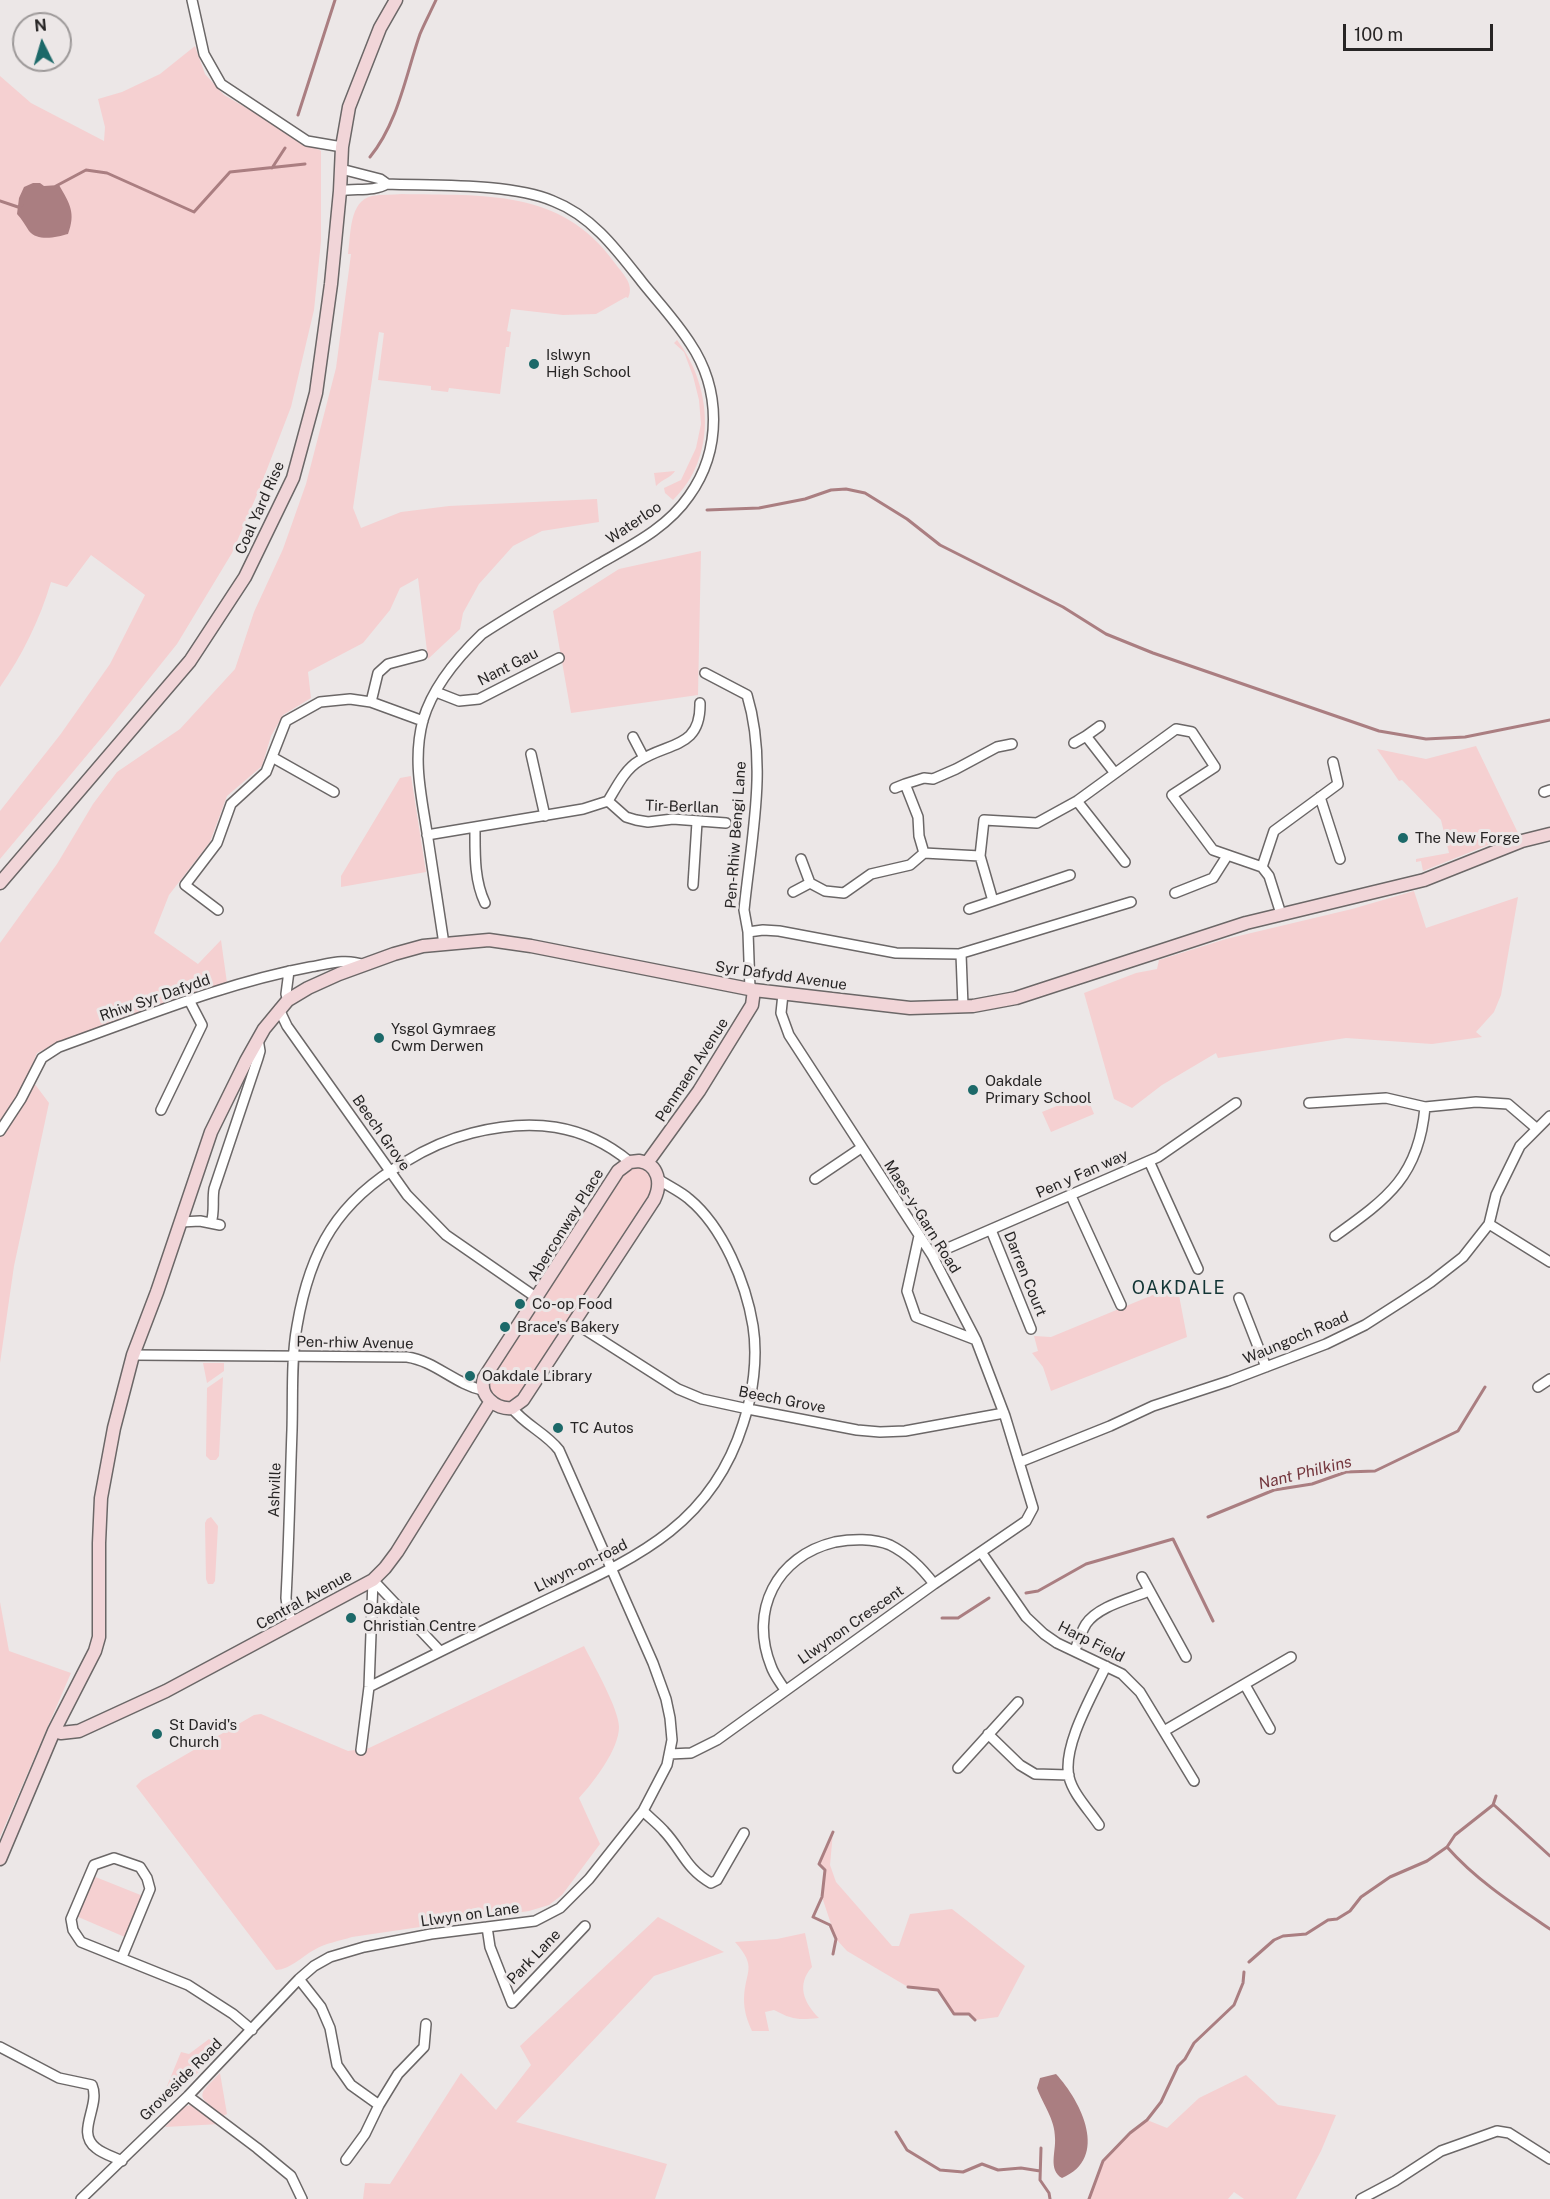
<!DOCTYPE html>
<style>
body{margin:0}
#map{position:relative;width:1550px;height:2199px;overflow:hidden;background:#ece7e7;font-family:"Public Sans",sans-serif}
canvas{display:block}
.north{position:absolute;left:12px;top:12px;width:60px;height:60px;box-sizing:border-box;background:#ece7e7;border:2px solid #9d9999;border-radius:50%;rotate:355deg;font-size:16px;font-weight:700;line-height:24px;text-align:center;color:#272525}
.north::after{content:'';display:block;margin:auto;width:21px;height:27px;background:#1c6969;clip-path:polygon(50% 0,100% 100%,50% 72%,0 100%)}
.scale{position:absolute;left:1343px;top:24px;width:150px;height:27px;box-sizing:border-box;border:3px solid #272525;border-top:0;padding-left:8px;font-size:18px;line-height:21px;white-space:nowrap;color:#272525;-webkit-text-stroke:4px #ece7e7;paint-order:stroke}
</style>
<div id="map">
<canvas width="1550" height="2199"></canvas>
<div class="north">N</div>
<div class="scale">100 m</div>
</div>
<script>
const c = document.querySelector('canvas').getContext('2d');
c.lineJoin = 'round';
function paint(path, color) { c.fillStyle = color; c.fill(path, 'evenodd'); }
function strokePath(path, color, width, dash) { c.strokeStyle = color; c.lineWidth = width; c.lineCap = dash ? 'butt' : 'round'; c.setLineDash(dash || []); c.stroke(path); }
function drawText(font, color, halo, rows, align = 'center') {
  c.font = font + ' "Public Sans",sans-serif'; c.lineWidth = 6; c.setLineDash([]); c.textBaseline = 'middle'; c.strokeStyle = halo; c.fillStyle = color; for (const [text, x, y, turn = 0] of rows) {
    c.save(); c.translate(x, y); c.rotate((+turn || 0) * Math.PI / 180); c.textAlign = isNaN(turn) ? turn : align; if (halo) c.strokeText(text, 0, 0); c.fillText(text, 0, 0); c.restore();
  }
}
paint(new Path2D(`
 M195 46 205 74 224 95 321 151V241L314 310 291 407 259 490 232 553 177 644 108 730 0 859V811L60 735 110 664 145 595 91 555 67 587 51 582C40 619 22 656 0 687V76L31 103 104 141 105 127 98 99 122 92 160 74Z
 M402 194C483 196 561 188 614 262 622 273 635 284 628 298L626 297 596 314 563 315 511 309 507 331 511 332 509 347H506L500 394 449 388 448 392 431 390V386L378 380 384 333 379 332 353 508 361 528 401 512 449 506 597 499 599 522 542 531 513 546 479 584 463 613 460 629 428 659 418 578 400 588 390 610 363 643 308 672 311 698 283 715 271 736 262 766 227 796 210 842 169 895 154 933 198 964 221 940 227 983 61 1041 37 1053 28 1075 49 1103 14 1266 0 1363V943L57 864 93 804 117 772 180 729 235 669 254 612 283 549 306 484 336 368 351 254H348C351 234 349 201 372 196 382 194 392 195 402 194Z
 M677 340C713 387 717 458 673 500L665 493 664 488 681 480 696 448 701 424 699 400 693 376 684 352 674 343Z
 M675 471C671 478 662 479 656 486L654 473Z
 M701 551 698 695 571 713 553 611 619 569Z
 M1476 746 1518 833 1423 871 1421 861 1416 862V859L1449 853 1441 820 1402 780 1399 781 1377 749 1426 759Z
 M411 776 426 872 341 887V876L400 778Z
 M1414 891 1426 928 1518 897 1501 995 1494 1012 1476 1032 1482 1037 1432 1044 1346 1038 1218 1058 1216 1053 1162 1085 1132 1108 1114 1099 1084 993 1136 973 1157 969 1159 960 1226 939 1352 909Z
 M1086 1094 1094 1114 1051 1132 1042 1112Z
 M631 1168C649 1166 655 1177 652 1194L520 1396 507 1402 491 1396 487 1383 623 1174Z
 M1177 1285 1187 1337 1051 1391 1043 1367 1032 1353 1038 1351 1034 1336 1051 1337Z
 M203 1363H224V1371L207 1383Z
 M223 1377 219 1456 216 1460H210L206 1456 207 1388Z
 M211 1517 218 1526 215 1581 213 1584H208L206 1579 205 1523 207 1519Z
 M0 1602 9 1651 71 1673 0 1837Z
 M584 1646C593 1664 619 1709 619 1727 619 1749 594 1782 579 1798L600 1844 562 1895 549 1905 529 1911 352 1937C339 1941 326 1943 314 1950 301 1957 291 1969 276 1970L136 1786 142 1780 254 1715 261 1714 348 1751 369 1748Z
 M833 1832 830 1865 836 1882 892 1946H899L910 1914 952 1909 1025 1966 998 2017 975 2020 968 2014H954L938 1990 908 1987 847 1951 836 1939 822 1897 825 1870 819 1864Z
 M93 1876 143 1896 127 1938 76 1916Z
 M658 1917 724 1952 654 1976 516 2122 667 2164 655 2199H363L365 2183 390 2184 461 2073 496 2110 531 2065 520 2046Z
 M805 1933 812 1967C796 1985 804 2003 819 2018 798 2020 793 2020 774 2010L765 2012 769 2031H752C747 2020 744 2011 744 1999 745 1970 758 1968 735 1942L777 1939Z
 M209 2039 221 2050 180 2090 167 2086 181 2052 189 2054Z
 M220 2073 227 2114 223 2116C196 2095 196 2097 220 2073Z
 M1246 2075 1278 2105 1336 2115 1321 2151 1296 2199H1244L1234 2192 1228 2199H1089L1103 2161 1130 2133 1147 2120 1167 2128 1199 2098Z
 M193 2105 220 2124 165 2127 185 2106Z`), '#f5d0d1');
paint(new Path2D(`
 M33 183H40L44 186 59 185C70 204 76 213 68 234 57 237 38 242 29 231 25 225 22 219 17 214L19 198 24 187Z
 M1056 2074C1081 2101 1110 2158 1062 2178 1048 2170 1056 2152 1055 2138 1055 2119 1043 2105 1037 2088L1040 2078Z`), '#aa7e81');
strokePath(new Path2D(`
 M298 115 335 0
 M370 157C398 123 406 74 420 34 425 22 431 11 436 0
 M272 168 285 148
 M56 186 86 170 107 173 194 212 230 172 305 164
 M0 201 18 207 22 205
 M707 510 759 508 805 499 831 490 846 489 865 493 907 519 940 545 1063 607 1106 634 1153 653 1379 731 1426 739 1465 737 1550 720
 M1208 1517 1274 1490 1312 1484 1346 1472 1375 1471 1458 1431 1485 1387
 M1026 1593 1038 1591 1086 1564 1173 1539 1213 1621
 M942 1618H958L989 1598
 M1494 1805 1550 1856
 M833 1832 819 1864 825 1870 822 1897 813 1917 830 1925 836 1939 833 1954
 M1447 1847C1476 1880 1513 1904 1550 1929
 M1249 1962 1274 1940 1283 1936 1306 1934 1328 1920 1337 1919 1350 1911 1361 1897 1390 1877 1427 1861 1447 1847 1455 1835 1493 1805 1496 1796
 M908 1987 938 1990 954 2014H969L975 2020
 M896 2132 907 2150 940 2170 963 2172 982 2164 998 2170 1021 2168 1040 2171
 M1041 2148 1040 2180 1049 2193 1050 2199
 M1089 2199 1103 2161 1130 2133 1147 2120 1161 2102 1178 2066 1185 2059 1194 2043 1234 2005 1243 1983 1244 1972`), '#aa7e81', 3);
const street = new Path2D(`
 M192 0 204 54 221 84 307 141 342 147
 M341 169 380 179 387 184
 M340 191C355 188 374 192 387 184 435 186 510 183 553 201 592 216 617 250 642 282 658 302 676 321 690 343 721 389 722 450 689 496 667 528 632 545 599 564 560 587 520 609 482 634 458 657 433 686 423 720 412 761 422 798 428 839 433 874 439 909 444 944
 M705 673 747 695C768 764 751 840 744 910L748 932 750 989
 M436 692 459 701 479 699 559 658
 M371 702 378 673 388 664 422 655
 M1086 736 1100 726
 M633 737 644 758
 M1074 743 1086 736 1114 772
 M531 754 545 816
 M272 757 334 792
 M905 784 924 778 933 779 956 769 997 747 1012 744
 M895 788 905 784 918 817 919 836 924 853
 M1544 792 1550 790
 M1320 797 1340 859
 M608 801C616 788 625 769 639 761 668 742 701 749 700 703
 M1077 801 1125 862
 M475 828C475 853 474 880 485 903
 M427 835 583 809 608 801 626 817 636 820 648 822 673 819 726 823
 M924 853 980 856 984 820 1037 823 1077 801 1176 729 1192 732 1215 767 1172 795 1213 850 1262 867 1269 876 1281 914
 M980 856 993 901 1070 875
 M801 859 810 883 825 891 844 893 871 874 910 865 924 853
 M1262 867 1274 831 1338 784 1333 762
 M693 885 697 822
 M793 892 810 883
 M1175 893 1213 878 1227 856
 M969 909 993 901
 M218 910 185 885 217 843 231 804 266 772 286 721 320 702 350 699 371 702 423 721
 M748 932 763 930 779 931 896 953 959 954 1131 902
 M961 954 963 1006
 M288 1000 286 994 289 971
 M279 1009 287 1026 407 1195 446 1235 537 1298
 M1309 1103 1386 1098 1425 1107 1476 1102 1508 1104 1536 1128
 M161 1110 202 1025 189 1000
 M0 1131 21 1099 42 1058 59 1047C141 1018 224 983 310 967 328 964 346 958 364 965
 M1149 1161 1198 1269
 M815 1179 861 1148
 M1071 1196 1121 1305
 M181 1222 200 1221 220 1225
 M211 1223C215 1211 212 1201 214 1189L258 1058 260 1051 258 1039
 M1489 1224 1550 1262
 M991 1230 1031 1329
 M919 1236 907 1291 916 1317 976 1340
 M1335 1236C1388 1198 1419 1176 1425 1107
 M932 1255 1158 1157 1236 1103
 M1239 1298 1266 1367
 M573 1322 678 1389 702 1399 748 1409 857 1430 880 1432 905 1431 1004 1413
 M133 1355 407 1357C435 1361 455 1384 482 1390
 M1538 1387 1550 1379
 M1020 1462 1110 1426 1153 1406 1229 1381 1326 1344 1365 1325 1404 1300 1431 1282 1463 1257 1489 1224 1496 1195 1520 1146 1550 1116
 M981 1552 1026 1617 1044 1634 1057 1643 1122 1674 1140 1692 1194 1781
 M1142 1577 1186 1657
 M294 1623 288 1613 286 1598C289 1542 290 1486 292 1430 293 1396 291 1359 297 1326 310 1249 338 1201 405 1162 426 1149 448 1139 472 1133 531 1118 583 1123 630 1162
 M1075 1650C1078 1642 1081 1632 1086 1624 1098 1606 1130 1599 1149 1591
 M1245 1685 1270 1729
 M369 1687C423 1660 477 1633 532 1607 625 1562 709 1532 743 1424 753 1394 758 1358 753 1326 746 1283 723 1227 689 1199 680 1191 668 1186 658 1179
 M785 1690C780 1682 774 1675 771 1666 749 1611 776 1556 835 1542 851 1539 874 1538 890 1545 908 1554 922 1568 934 1584
 M1164 1731 1291 1657
 M988 1734 1020 1765 1035 1774 1069 1775
 M361 1750 369 1687 373 1580 440 1651
 M670 1754 691 1753 717 1740 934 1584 1026 1521 1033 1508 1005 1416 976 1340 932 1255 789 1035 781 1013 783 994
 M958 1768 1018 1702
 M643 1811C650 1818 658 1824 664 1831 682 1850 686 1869 711 1883L717 1880 744 1833
 M1099 1825C1089 1810 1073 1794 1069 1777 1062 1746 1093 1694 1106 1666
 M487 1927 490 1947 512 2003 585 1926
 M122 1957 150 1889 147 1878 140 1867 114 1858 94 1865 71 1919 73 1930 81 1942 188 1985 233 2014 252 2030
 M299 1979 321 2007 330 2028 337 2065 351 2085 379 2105 398 2074 424 2047 426 2024
 M0 2047 59 2078 92 2085C101 2106 75 2132 96 2148 103 2154 114 2157 122 2161
 M188 2096 257 2148 291 2176 302 2199
 M346 2160 365 2134 379 2105
 M81 2199 188 2096 299 1979 314 1966 330 1957 364 1947 431 1934 535 1921 560 1908 589 1879 643 1811 667 1765 672 1740 670 1718 666 1699 653 1663 559 1450C546 1433 525 1425 512 1408
 M1361 2199 1395 2181 1441 2151 1497 2131 1509 2133 1550 2159`);
const secondary = new Path2D(`
 M0 883 190 661 245 577 293 478 316 393 331 284 340 191 342 147 349 107 380 28 396 0
 M639 1161C659 1164 662 1184 654 1200L523 1400 512 1408C496 1410 478 1395 484 1378L618 1171 630 1162Z
 M647 1163 699 1091 752 1005 754 990
 M54 1731 61 1733 79 1731 166 1691 373 1580 385 1568 397 1552 491 1401
 M0 1859 54 1731 95 1651 99 1637V1543L101 1498 114 1428 133 1355 157 1292 211 1132 246 1061 264 1029 288 1000 308 988 339 974 394 954 423 946 489 940 531 946 754 990 910 1008 973 1006 1016 998 1246 923 1424 880 1522 841 1550 834`);
strokePath(street, '#6b6767', 12);
strokePath(secondary, '#6b6767', 15);
strokePath(street, '#fff', 9);
strokePath(secondary, '#f1d5d8', 12);
for (const [x, y, r, color] of [
 [534,364,6,"#1c6969"],
 [1403,838,6,"#1c6969"],
 [379,1038,6,"#1c6969"],
 [973,1090,6,"#1c6969"],
 [520,1304,6,"#1c6969"],
 [505,1327,6,"#1c6969"],
 [470,1376,6,"#1c6969"],
 [558,1428,6,"#1c6969"],
 [351,1618,6,"#1c6969"],
 [157,1734,6,"#1c6969"]
]) { const dot = new Path2D(); dot.arc(x, y, r, 0, 2 * Math.PI); c.fillStyle = color; c.fill(dot); strokePath(dot, '#ece7e7', 2); }
drawText('15px', '#272525', '#ece7e7', [
 ["Islwyn",546,355],
 ["High School",546,372],
 ["The New Forge",1415,838],
 ["Ysgol Gymraeg",391,1029],
 ["Cwm Derwen",391,1046],
 ["Oakdale",985,1081],
 ["Primary School",985,1098],
 ["Co-op Food",532,1304],
 ["Brace's Bakery",517,1327],
 ["Oakdale Library",482,1376],
 ["TC Autos",570,1428],
 ["Oakdale",363,1609],
 ["Christian Centre",363,1626],
 ["St David's",169,1725],
 ["Church",169,1742]
], 'left');
drawText('15px', '#272525', '#ece7e7', [
 ["Coal Yard Rise",260,508,-66],
 ["Waterloo",634,523,-34],
 ["Nant Gau",508,667,-27],
 ["Tir-Berllan",682,807,2],
 ["Pen-Rhiw Bengi Lane",736,835,-86],
 ["Syr Dafydd Avenue",781,976,8],
 ["Rhiw Syr Dafydd",155,998,-19],
 ["Penmaen Avenue",692,1070,-57],
 ["Beech Grove",381,1133,55],
 ["Pen y Fan way",1082,1174,-24],
 ["Maes-y-Garn Road",922,1217,58],
 ["Aberconway Place",566,1225,-58],
 ["Darren Court",1025,1274,68],
 ["Waungoch Road",1296,1338,-23],
 ["Pen-rhiw Avenue",355,1343,1],
 ["Beech Grove",782,1400,11],
 ["Ashville",275,1490,-88],
 ["Llwyn-on-road",581,1566,-26],
 ["Central Avenue",304,1600,-29],
 ["Llwynon Crescent",851,1625,-35],
 ["Harp Field",1091,1642,27],
 ["Llwyn on Lane",470,1915,-8],
 ["Park Lane",534,1957,-46],
 ["Groveside Road",181,2080,-45]
]);
drawText('italic 16px', '#74373e', '#ece7e7', [
 ["Nant Philkins",1305,1473,-14]
]);
c.letterSpacing = '1.5px';
drawText('18px', '#123535', '#ece7e7', [
 ["OAKDALE",1179,1288]
]);
c.letterSpacing = '0px';
</script>
